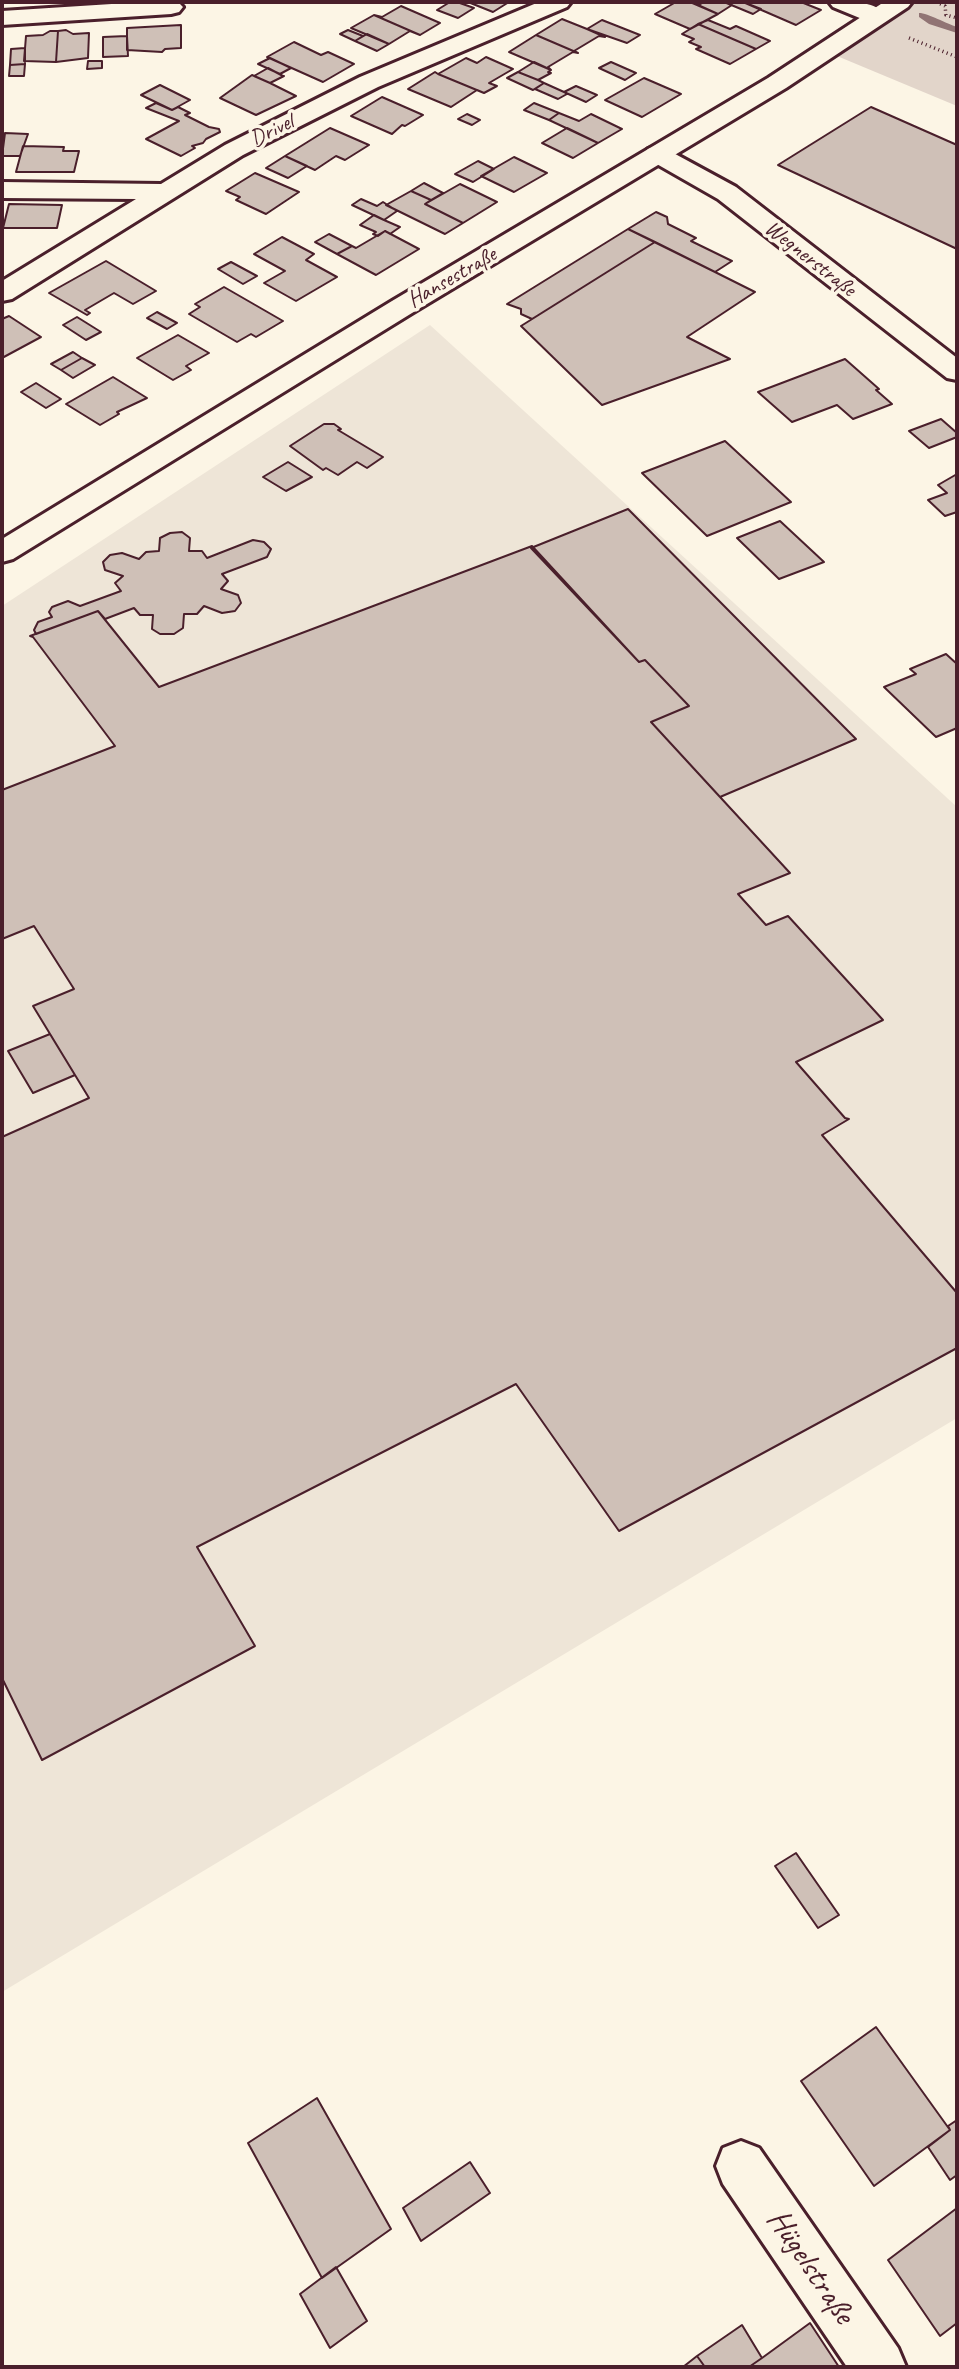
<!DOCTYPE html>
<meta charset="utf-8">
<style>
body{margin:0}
#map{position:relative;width:959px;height:2369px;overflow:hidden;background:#fcf5e5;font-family:Caveat,sans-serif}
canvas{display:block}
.frame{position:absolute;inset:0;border:4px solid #4a1f2b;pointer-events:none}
</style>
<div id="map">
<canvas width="959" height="2369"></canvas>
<div class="frame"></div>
</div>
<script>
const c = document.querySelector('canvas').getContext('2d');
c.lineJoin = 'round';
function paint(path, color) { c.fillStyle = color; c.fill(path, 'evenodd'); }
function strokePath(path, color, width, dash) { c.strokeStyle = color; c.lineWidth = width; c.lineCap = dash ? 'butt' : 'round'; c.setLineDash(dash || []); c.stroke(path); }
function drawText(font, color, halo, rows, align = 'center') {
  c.font = font + ' Caveat,sans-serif'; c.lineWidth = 7; c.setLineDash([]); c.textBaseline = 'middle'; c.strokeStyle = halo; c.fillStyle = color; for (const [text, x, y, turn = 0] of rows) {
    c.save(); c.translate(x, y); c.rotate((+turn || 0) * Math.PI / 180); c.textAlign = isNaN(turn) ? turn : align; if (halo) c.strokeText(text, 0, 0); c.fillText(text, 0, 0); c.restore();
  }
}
paint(new Path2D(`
 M430 325 957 807V1418L2 1992V606Z`), '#eee5d7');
paint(new Path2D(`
 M902 2H957V106L825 51Z`), '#e2d5ca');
paint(new Path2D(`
 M919 13C928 13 947 24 957 27V33L929 24 919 17Z`), '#917474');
const building = new Path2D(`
 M450 2H457L474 8 458 18 437 10Z
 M468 2H509L493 12Z
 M676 2H690L718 14 690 29 655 14Z
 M704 2H724L732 5 718 14 698 5Z
 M724 2H743L761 9 753 14Z
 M743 2H801L821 10 796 25Z
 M401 6 440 23 420 35 374 15 382 17Z
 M374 15 420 35 410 31 389 44 351 28Z
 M562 19 587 29 605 37 599 36 574 51 578 53 536 35Z
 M602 20 640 35 627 43 587 29Z
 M708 20 730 29 736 26 770 41 756 49 698 24Z
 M698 24 756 49 730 64 696 49 701 47 689 42 694 39 682 34Z
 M181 25V48L165 49 162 52 127 50V28Z
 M66 30 73 34 89 33 88 58 56 62 58 31Z
 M348 30 363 36 355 41 340 34Z
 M50 31H58L56 62 24 61 26 36 43 35Z
 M367 34 389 44 377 51 355 41Z
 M536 35 578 53 573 52 548 67 551 70 509 52Z
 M127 36 128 56 103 57V37Z
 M294 42 321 55 328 52 354 64 323 82 267 57Z
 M25 48V64L10 65 11 49Z
 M486 57 513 69 489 83 497 86 484 93 438 74 466 58 477 63Z
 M270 58 291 68 280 74 258 64Z
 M88 61H102V68L87 69Z
 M534 62 551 70 548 72 551 73 538 80 518 72Z
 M611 62 636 73 625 80 599 68Z
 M25 64 24 76H9L10 65Z
 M268 68 283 76H284L270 83 254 76Z
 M435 72 438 74 484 93 477 90 451 107 408 89Z
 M518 72 538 80 544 83 533 90 507 78Z
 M252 75 270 83 296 96 256 115 220 98Z
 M644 78 681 94 642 117 605 100Z
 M544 83 564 92 567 94 558 99 535 89Z
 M160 85 190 100 172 110 141 95Z
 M576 86 597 95 586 102 564 92Z
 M382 97 423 115 405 126 402 125 392 134 351 116Z
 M156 103 172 110 178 107 190 113 185 115 209 127 219 129 220 132 206 139 203 143 192 146 195 148 181 156 146 139 179 121 146 108Z
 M534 103 559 113 549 120 524 110Z
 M871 107 957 145V249L778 165Z
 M559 113 579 121 591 114 622 129 598 143 549 120Z
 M467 114 480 120 472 125 458 119Z
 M330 128 369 145 345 160 336 156 315 170 285 156Z
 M567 128 598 143 573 158 542 143Z
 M5 133 28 134 20 156H2Z
 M23 146 64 147 63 151H79L74 172H16Z
 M285 156 307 166 288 178 266 168Z
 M514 157 547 173 514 192 481 176Z
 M478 161 494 169 473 182 455 174Z
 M255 173 299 192 266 214 236 200 240 197 226 191Z
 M424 183 443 193 431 200 411 191Z
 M460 184 497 202 463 223 425 204Z
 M411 191 431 200 425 204 463 223 445 234 386 205Z
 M361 199 377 206 383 202 397 211 384 220 352 205Z
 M9 204 62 205 57 228H3Z
 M656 212 667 217 668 224 696 238 691 241 732 261 715 272 628 229Z
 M374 215 384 220 400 227 390 234 385 231 378 236 373 234 376 232 360 225Z
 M628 229 655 242 532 319 521 314V309L507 304Z
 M385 231 419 249 376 275 337 254 352 246 356 248Z
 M329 234 352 246 337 254 315 242Z
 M282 237 314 254 306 260 337 277 296 301 264 283 285 271 254 254Z
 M655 242 755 292 687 337 730 359 602 405 521 326Z
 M106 261 156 291 133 304 114 293 85 310 90 313 87 315 49 293Z
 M231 262 257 276 243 284 218 269Z
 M224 287 283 321 256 337 251 334 237 342 189 314 200 307 195 304Z
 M157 312 177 323 167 329 147 318Z
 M9 316 41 337 2 358V319Z
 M77 317 101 332 86 340 63 325Z
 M178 335 209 353 186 366 191 370 173 380 137 358Z
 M73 352 82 358 61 370 51 364Z
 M82 358 95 365 73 378 61 370Z
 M845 359 879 389 876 390 892 404 853 419 837 405 792 422 758 392Z
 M113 377 147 398 117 412 119 414 100 425 66 404Z
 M36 383 61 399 46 408 21 392Z
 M941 419 957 433V437L929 448 909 431Z
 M324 424H334L341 429 338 430 383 457 367 468 357 462 338 475 326 468 323 470 290 446Z
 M725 441 791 502 707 536 642 473Z
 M288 462 312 477 286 491 263 477Z
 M957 474V512L945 516 928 500 947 493 938 485Z
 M628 509 856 739 720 797 651 722 689 706 645 660 639 662 531 548Z
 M780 521 824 562 779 579 737 538Z
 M182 532 190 538 189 551H202L207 558 253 540 264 542 271 549 267 557 222 574 228 581 221 589 238 595 241 603 235 611 222 613 204 606 197 614H184L183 628 174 634H160L152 629 153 615H140L134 608 105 619 98 611 36 634 34 630 38 622 52 617 49 612 52 607 68 601 80 606 121 591 115 583 123 576 105 570 103 562 110 555 122 553 139 559 146 552 159 551 160 538 170 533Z
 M532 546 639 662 645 660 689 706 651 722 790 873 738 894 766 925 788 916 883 1020 796 1062 845 1118 849 1119 822 1135 957 1293V1348L619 1531 516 1384 197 1547 255 1646 42 1760 2 1678V1137L89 1098 33 1006 74 989 34 926 2 939V790L115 746 33 637 30 636 98 611 159 687Z
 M946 654 957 664V728L936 737 884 687 916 674 910 669Z
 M50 1034 75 1075 33 1093 8 1051Z
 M796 1853 839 1915 818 1928 775 1866Z
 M876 2027 950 2130 874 2186 801 2081Z
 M317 2098 391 2229 322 2278 248 2143Z
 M957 2120V2175L950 2180 928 2147 950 2130 948 2126Z
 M470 2162 490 2193 421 2241 403 2208Z
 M957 2208V2323L940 2336 888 2260Z
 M336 2267 367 2321 330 2348 300 2294Z
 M810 2323 839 2367H749L762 2358Z
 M742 2325 762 2358 749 2367H705L697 2356Z
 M697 2356 705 2367H683Z`);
paint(building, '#cfc0b7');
strokePath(building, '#4a1f2b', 2);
const street = new Path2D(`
 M143 2H178L183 7 179 12 171 14 2 25V11Z
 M539 2H571L567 7 378 87 243 155 12 299 2 301V281L136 199 2 198V182L161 184 225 145 360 77Z
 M829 2C847 1 875 0 887 16L883 21H867L833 7Z
 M657 146 666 149 736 187 957 358V380L947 378 718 199 648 159 644 154 648 149Z
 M741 2141 759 2148 898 2348 906 2367H847L723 2184 716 2166 723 2148Z`);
const secondary = new Path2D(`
 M884 2H912L908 7 786 88 412 313 13 559 2 562V539L392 301 768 78Z`);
strokePath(street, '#4a1f2b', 6);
strokePath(secondary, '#4a1f2b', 6);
strokePath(new Path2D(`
 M936 2 945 6 946 15 957 18
 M909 38 957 57`), '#4a1f2b', 3.5, [1, 3.5]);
paint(street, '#fcf5e5');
paint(secondary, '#fcf5e5');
drawText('23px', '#4a1f2b', '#fcf5e5', [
 ["Drivel",272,131,-27],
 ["Wegnerstraße",810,259,38],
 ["Hansestraße",452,278,-30]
]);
drawText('33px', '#4a1f2b', '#fcf5e5', [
 ["Hügelstraße",810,2267,56]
]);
</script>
